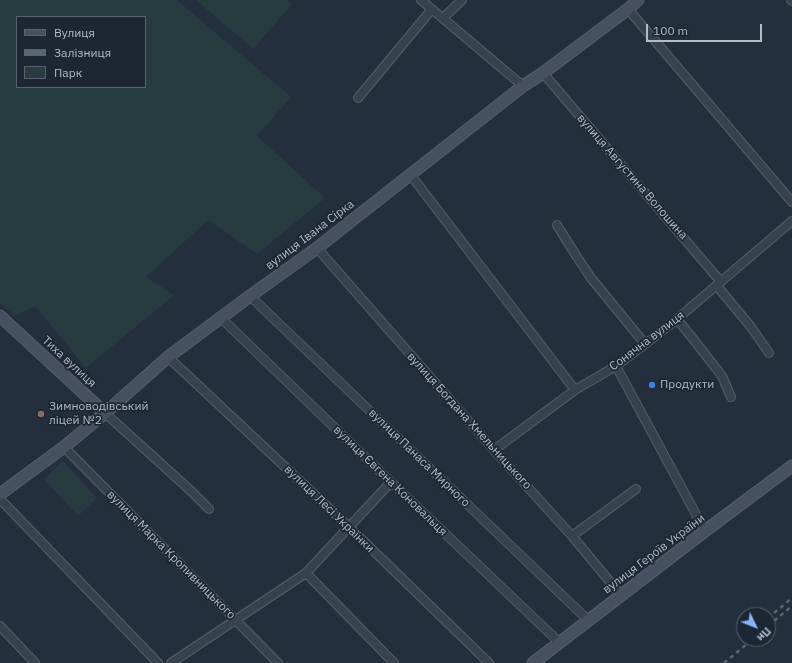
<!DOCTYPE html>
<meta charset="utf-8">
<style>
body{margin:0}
#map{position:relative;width:792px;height:663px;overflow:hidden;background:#242f3e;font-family:"IBM Plex Sans",sans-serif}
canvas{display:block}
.legend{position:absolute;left:16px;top:16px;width:130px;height:72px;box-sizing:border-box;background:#1d2633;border:1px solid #59626f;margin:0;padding:5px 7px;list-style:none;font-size:12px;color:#b4bcc9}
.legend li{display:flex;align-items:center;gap:8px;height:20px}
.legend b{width:20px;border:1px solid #59626f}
.north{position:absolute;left:736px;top:607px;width:40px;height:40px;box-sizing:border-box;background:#1d2633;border:1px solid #59626f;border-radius:50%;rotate:133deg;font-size:11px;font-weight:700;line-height:16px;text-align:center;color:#b4bcc9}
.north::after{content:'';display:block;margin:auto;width:14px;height:18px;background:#8ab4f8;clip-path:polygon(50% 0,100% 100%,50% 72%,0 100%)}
.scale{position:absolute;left:646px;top:24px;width:116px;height:18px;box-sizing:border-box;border:2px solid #b4bcc9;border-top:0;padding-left:5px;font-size:12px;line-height:14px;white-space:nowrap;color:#b4bcc9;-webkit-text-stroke:3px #1d2633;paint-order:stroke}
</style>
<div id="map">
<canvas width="792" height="663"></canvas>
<ul class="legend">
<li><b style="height:5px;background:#465061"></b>Вулиця</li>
<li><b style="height:5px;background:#5a6575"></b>Залізниця</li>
<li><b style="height:11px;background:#263c3f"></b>Парк</li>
</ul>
<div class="north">Пн</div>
<div class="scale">100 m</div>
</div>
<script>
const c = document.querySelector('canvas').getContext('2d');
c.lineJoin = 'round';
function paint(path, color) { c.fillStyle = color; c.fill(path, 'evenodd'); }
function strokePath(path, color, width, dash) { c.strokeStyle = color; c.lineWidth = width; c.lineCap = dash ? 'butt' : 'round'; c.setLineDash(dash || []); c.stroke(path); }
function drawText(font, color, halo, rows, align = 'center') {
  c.font = font + ' "IBM Plex Sans",sans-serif'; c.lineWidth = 3.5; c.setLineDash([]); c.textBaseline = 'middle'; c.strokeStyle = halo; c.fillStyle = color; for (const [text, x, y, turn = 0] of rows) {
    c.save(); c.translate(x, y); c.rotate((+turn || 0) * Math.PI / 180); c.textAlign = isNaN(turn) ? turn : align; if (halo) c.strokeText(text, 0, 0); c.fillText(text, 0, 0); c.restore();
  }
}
paint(new Path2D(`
 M0 0H177L291 97 257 136 325 198 257 254 208 220 146 277 174 295 86 368 35 306 15 316 0 303ZM17 17H145V87H17Z
 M196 0H287L292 4 253 49Z
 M63 461 97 498 78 516 44 479Z`), '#263c3f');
const street = new Path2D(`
 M421 0 523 86
 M791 0 792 1
 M628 9 792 202
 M443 18 462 0
 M543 73 721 282
 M358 98 432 9
 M410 174 575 390
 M557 225 577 257 591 278 645 344
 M317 248 494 450 572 536 621 595
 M717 286 751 327 769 353
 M250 296 589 621
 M221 318 391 482 560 643
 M677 319 694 340 722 376 731 397
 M168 357 349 527 489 663
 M616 366 705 531
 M105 413 190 490 209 509
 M64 447 278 663
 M494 450 575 390 616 366 645 344 677 319 792 221
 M0 499 158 663
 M572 536 636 489
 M306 573 394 663
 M0 626 35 663
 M171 663 306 573 391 482`);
const secondary = new Path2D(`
 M0 316 105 413
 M0 494 64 447 105 413 168 357 250 296 317 248 523 86 543 73 628 9 638 0
 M533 663 705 531 792 466`);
strokePath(street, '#565f6c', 10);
strokePath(secondary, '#565f6c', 13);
strokePath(street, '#38414e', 8);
strokePath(secondary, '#465061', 11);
strokePath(new Path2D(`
 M768 618 792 598
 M768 626 792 606
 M724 663 753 639`), '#5a6575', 2.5, [4, 4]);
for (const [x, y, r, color] of [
 [652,385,4,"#3f7fe0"],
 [41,414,4,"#8d6e63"]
]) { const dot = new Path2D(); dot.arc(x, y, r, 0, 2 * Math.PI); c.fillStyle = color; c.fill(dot); strokePath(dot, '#1d2633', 1.5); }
drawText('12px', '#b4bcc9', '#1d2633', [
 ["вулиця Августина Волошина",632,177,49],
 ["вулиця Івана Сірка",310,235,-37],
 ["Сонячна вулиця",647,341,-37],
 ["Тиха вулиця",69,362,43],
 ["вулиця Богдана Хмельницького",469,421,48],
 ["вулиця Панаса Мирного",419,458,44],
 ["вулиця Євгена Коновальця",390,481,44],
 ["вулиця Лесі Українки",329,509,44],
 ["вулиця Героїв України",654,554,-37],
 ["вулиця Марка Кропивницького",171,555,45]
]);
drawText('12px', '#b4bcc9', '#1d2633', [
 ["Продукти",660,385],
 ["Зимноводівський",49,407],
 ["ліцей №2",49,421]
], 'left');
</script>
